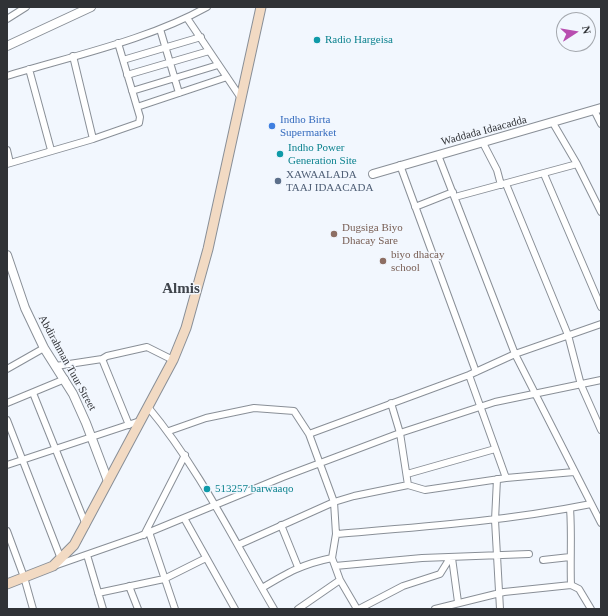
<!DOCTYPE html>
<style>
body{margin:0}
#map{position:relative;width:608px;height:616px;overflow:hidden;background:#f2f7fe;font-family:"Times New Roman",serif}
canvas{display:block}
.frame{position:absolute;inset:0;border:8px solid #303236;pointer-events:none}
.north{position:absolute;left:556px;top:12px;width:40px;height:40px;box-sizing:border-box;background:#f2f7fe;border:1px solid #a4a8ae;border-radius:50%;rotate:78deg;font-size:11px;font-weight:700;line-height:16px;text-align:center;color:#303236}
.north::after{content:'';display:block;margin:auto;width:14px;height:18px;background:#b84eb0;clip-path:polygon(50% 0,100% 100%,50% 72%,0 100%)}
</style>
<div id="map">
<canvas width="608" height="616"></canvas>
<div class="frame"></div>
<div class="north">N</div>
</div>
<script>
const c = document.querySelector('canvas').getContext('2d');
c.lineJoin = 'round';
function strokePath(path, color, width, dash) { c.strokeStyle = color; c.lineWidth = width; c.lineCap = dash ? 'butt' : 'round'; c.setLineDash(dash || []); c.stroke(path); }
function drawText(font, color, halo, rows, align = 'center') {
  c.font = font + ' "Times New Roman",serif'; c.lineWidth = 3; c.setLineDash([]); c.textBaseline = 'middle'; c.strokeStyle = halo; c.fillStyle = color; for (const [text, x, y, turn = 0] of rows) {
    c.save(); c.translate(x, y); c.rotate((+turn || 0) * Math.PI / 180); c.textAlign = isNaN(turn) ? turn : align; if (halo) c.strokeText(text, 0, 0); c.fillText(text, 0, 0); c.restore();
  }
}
const minor = new Path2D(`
 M187 18 241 98
 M7 19 26 7
 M160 29 179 93
 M73 56 93 139
 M123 60 201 37
 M29 69 51 150
 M127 75 209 51
 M7 76C72 56 148 40 207 7
 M132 91 218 65
 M137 107 227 77
 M594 110 601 124
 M553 123 577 164 601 212
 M483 143 497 170 501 185
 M7 150 10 163
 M438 155 515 354 601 523
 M7 164 93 139 139 123 140 117 118 43
 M400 165 476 372
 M544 174 601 307
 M506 184 568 335 581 385 601 430
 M455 197 577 164
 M415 207 453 192
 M102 359 129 425
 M56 366 102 359 107 356 147 347 173 360
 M7 369 44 348
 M469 375 506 478
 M33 393 86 525
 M7 403 65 379
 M391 403 400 433 408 485
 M148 407C199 468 234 541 274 609
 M7 420 61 559
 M169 431 206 418 254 408 294 411 309 434 334 502 336 534 332 558 340 580 357 609
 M309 434 469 375 515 354 601 324
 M7 465 140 421
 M407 474 495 449
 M497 479 495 520 500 609
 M570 508C572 534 570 559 571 585
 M184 518 235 609
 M281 525 298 567
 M7 531 24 577 33 609
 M149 532 175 609
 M336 534C421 527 507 521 591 504
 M144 535 185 455
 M238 545 334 502 354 496 408 485 425 490 506 478 574 472
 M87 555 103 609
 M452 558 458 602
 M543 560 570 557
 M54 566 140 536 283 477 400 433 495 402 601 380
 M335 566 422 558 529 554
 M129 586 138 609
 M262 588C287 573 302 564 332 558
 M98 593 164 579 206 558
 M298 609 340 580
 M359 609 403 586 440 574 450 558
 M435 609 504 592 571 585 579 589 591 609`);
const tertiary = new Path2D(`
 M7 46 91 7
 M373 174 601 108
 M7 255 25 308 44 348 73 394 86 423 108 481`);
const secondary = new Path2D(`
 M7 584 53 566 74 545 173 360 186 328 208 249 261 7`);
strokePath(minor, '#898f97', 8);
strokePath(tertiary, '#898f97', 10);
strokePath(secondary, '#898f97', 11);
strokePath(minor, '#fff', 6);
strokePath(tertiary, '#fff', 8);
strokePath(secondary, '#f2dac3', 9);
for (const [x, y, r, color] of [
 [317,40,4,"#0f9aa8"],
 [272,126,4,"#3f7fe0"],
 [280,154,4,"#0f9aa8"],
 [278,181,4,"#5c6f8a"],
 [334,234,4,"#8d6e63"],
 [383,261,4,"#8d6e63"],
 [207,489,4,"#0f9aa8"]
]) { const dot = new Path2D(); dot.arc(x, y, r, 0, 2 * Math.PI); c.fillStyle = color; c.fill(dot); strokePath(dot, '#f2f7fe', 1.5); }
drawText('11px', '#0d838f', '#f2f7fe', [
 ["Radio Hargeisa",325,40],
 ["Indho Power",288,148],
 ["Generation Site",288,161],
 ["513257 barwaaqo",215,489]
], 'left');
drawText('11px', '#366cbe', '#f2f7fe', [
 ["Indho Birta",280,120],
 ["Supermarket",280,133]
], 'left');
drawText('11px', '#303236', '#f2f7fe', [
 ["Waddada Idaacadda",484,131,-15],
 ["Abdirahman Tuur Street",67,363,61]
]);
drawText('11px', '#4e5e75', '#f2f7fe', [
 ["XAWAALADA",286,175],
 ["TAAJ IDAACADA",286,188]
], 'left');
drawText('11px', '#785e54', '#f2f7fe', [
 ["Dugsiga Biyo",342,228],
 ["Dhacay Sare",342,241],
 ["biyo dhacay",391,255],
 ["school",391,268]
], 'left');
drawText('bold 15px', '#3f444b', '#f2f7fe', [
 ["Almis",181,289]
]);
</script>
